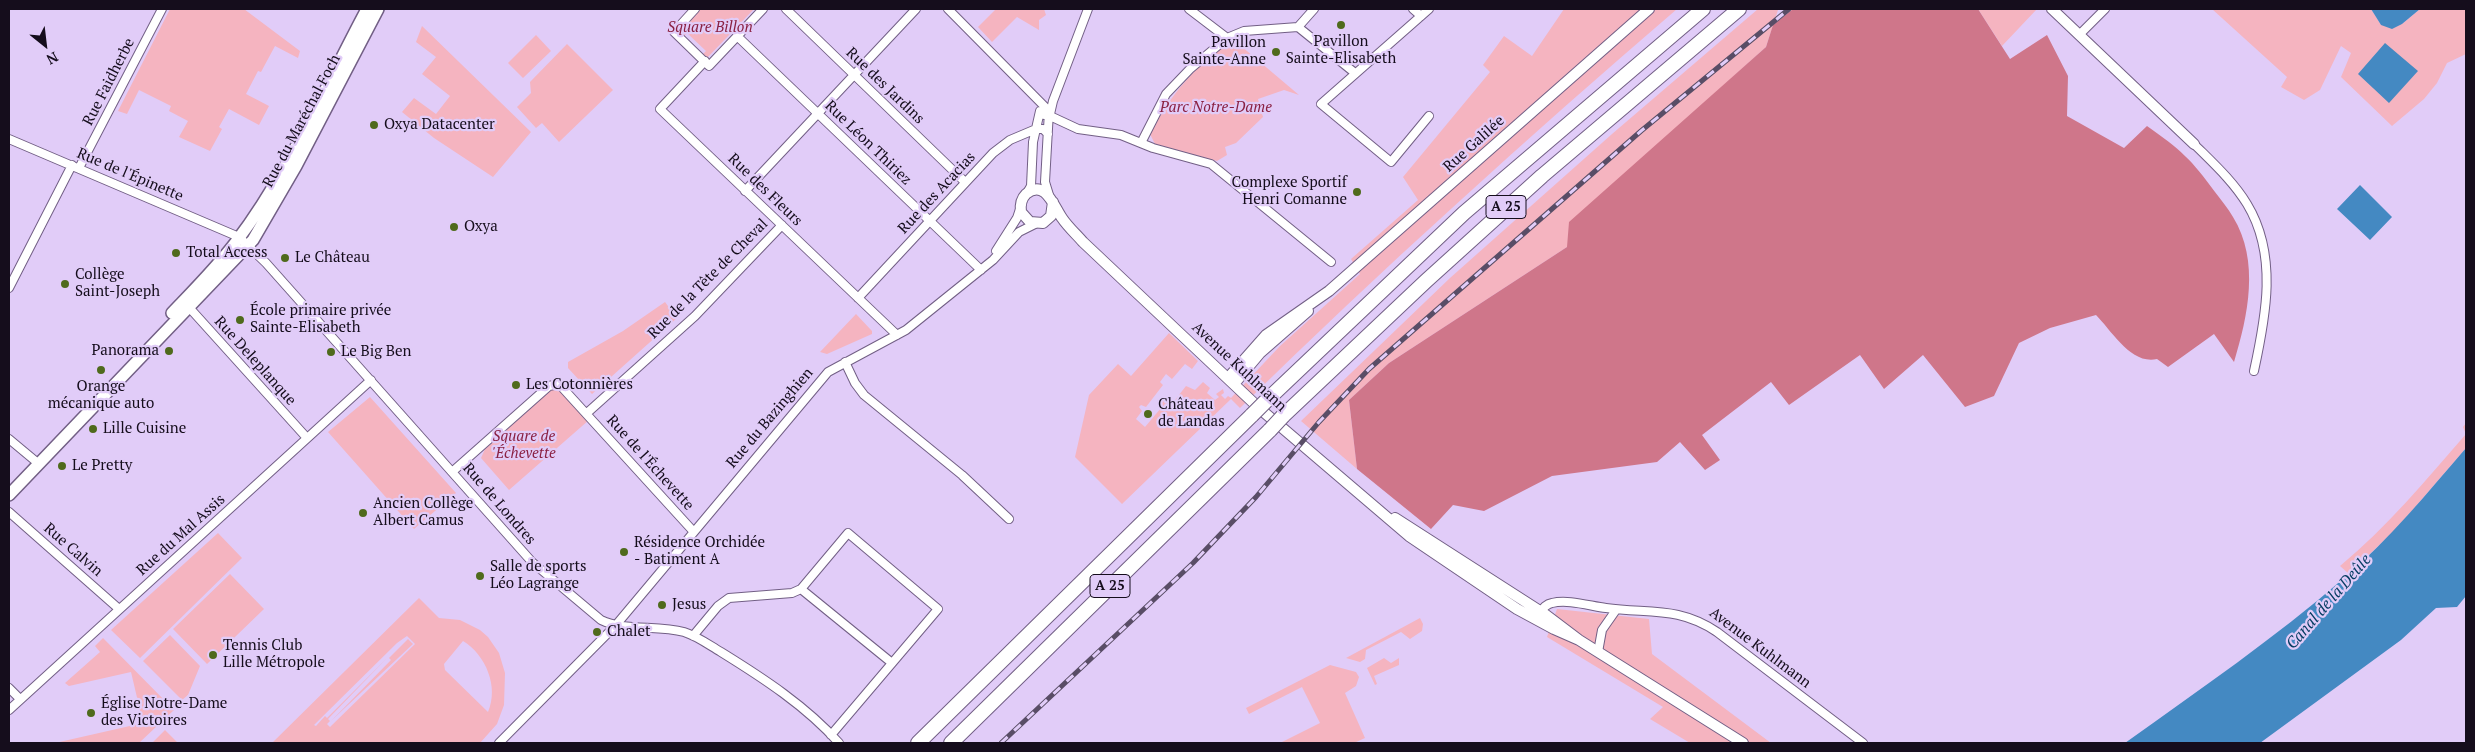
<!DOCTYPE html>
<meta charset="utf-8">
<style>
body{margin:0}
#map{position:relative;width:2475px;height:752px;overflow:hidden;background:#e1ccf8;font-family:"PT Serif",serif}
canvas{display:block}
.frame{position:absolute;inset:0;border:10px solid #150d1c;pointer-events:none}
.north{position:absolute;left:20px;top:20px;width:50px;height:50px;-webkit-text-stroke:4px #e1ccf8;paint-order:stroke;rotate:151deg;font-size:14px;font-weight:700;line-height:20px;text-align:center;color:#150d1c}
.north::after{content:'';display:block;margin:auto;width:18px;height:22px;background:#150d1c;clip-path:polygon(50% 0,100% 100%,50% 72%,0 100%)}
</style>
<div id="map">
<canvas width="2475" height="752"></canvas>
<div class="frame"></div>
<div class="north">N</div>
</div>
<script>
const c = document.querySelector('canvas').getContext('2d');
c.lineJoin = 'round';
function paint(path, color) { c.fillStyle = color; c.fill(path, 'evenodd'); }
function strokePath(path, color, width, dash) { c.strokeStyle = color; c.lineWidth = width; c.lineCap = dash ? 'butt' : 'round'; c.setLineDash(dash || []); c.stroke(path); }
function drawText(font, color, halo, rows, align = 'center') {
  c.font = font + ' "PT Serif",serif'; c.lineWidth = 4.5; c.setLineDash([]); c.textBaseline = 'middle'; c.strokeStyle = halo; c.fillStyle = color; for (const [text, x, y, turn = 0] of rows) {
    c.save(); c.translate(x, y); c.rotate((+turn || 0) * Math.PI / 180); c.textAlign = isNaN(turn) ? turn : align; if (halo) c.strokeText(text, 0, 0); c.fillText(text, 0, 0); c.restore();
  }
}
paint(new Path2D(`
 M170 9H244L300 51 298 58 275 46 261 72 258 71 246 94 269 106 259 125 229 109 219 127 222 129 210 151 179 137 188 121 169 111 171 106 139 90 127 114 118 111Z
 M701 9H754L707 58 701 56 706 51 687 33 682 38 681 36V31Z
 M996 9H1044L1046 15 1039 20V30L1017 17 992 42 978 27Z
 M1564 9H1677C1527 138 1381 270 1240 408L1231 399 1122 504 1075 457 1089 395 1118 364 1131 376 1169 333 1198 361 1192 369 1185 364 1172 379 1166 374 1160 382 1163 385 1146 407 1141 405 1139 407 1142 411 1136 419 1145 427 1161 408 1157 405 1161 399 1171 405 1186 386 1195 390 1203 382 1210 388 1207 393 1215 400 1219 397 1216 394 1223 389 1224 393 1221 395 1225 399 1228 396 1231 398 1280 346 1360 274 1351 259 1418 200 1403 177 1490 72 1483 65 1504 36 1532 56Z
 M1758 9 1778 10 1766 47 1680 125 1567 247 1389 363 1349 400 1357 469 1301 421 1450 278 1612 134Z
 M1978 9H2037L2002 46Z
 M2212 9H2371L2381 25 2402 24 2420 9H2466V54L2447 63 2437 83 2424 99 2392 126 2341 77 2351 53 2341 46 2320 90 2304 100 2281 87 2287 77Z
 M422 26 531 132 493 177 434 138 402 112 414 98 436 114 450 96 422 74 436 57 416 42Z
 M536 35 551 51 523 78 508 63Z
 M1234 40 1299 95 1284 90 1258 99 1263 117 1236 143 1225 147 1227 155 1217 161 1155 144 1150 134C1168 98 1198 61 1234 40Z
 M567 44 613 90 559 142 542 123 536 128 517 107 531 93 530 82Z
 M665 302 677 318 592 394 568 368V362L623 331Z
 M856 314 872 331V334L827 354 820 352Z
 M551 390H558L563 392 589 420 509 490 481 458 485 449Z
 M370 397 456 493 414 529 328 432Z
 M2466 423V448L2398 527 2349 574 2340 566C2387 527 2426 480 2466 434L2463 427Z
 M218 533 242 558 140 658 111 630Z
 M230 574 264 609 207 664 173 629Z
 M419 598 439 618 460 620 480 630 488 637 499 653 505 673 504 705 497 724 480 743H272ZM407 636 415 644 330 727 327 724 330 721 328 719 387 658 327 718 325 716 316 726 314 725 397 643ZM463 641C486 655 499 687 488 712L445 670 444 664Z
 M1557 609 1649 619 1652 654 1771 743H1690L1650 719 1663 707 1547 637Z
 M1420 618 1423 624 1422 631 1410 639 1401 632 1366 650 1365 659 1360 662 1346 658Z
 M170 635 200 666 188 695 182 700 143 661Z
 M103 638 174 710 139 743H55L143 723 131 672 69 686 65 683 100 652 95 646Z
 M408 639 413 644 331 721 391 660 389 658Z
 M1384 658 1391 663 1399 658V665L1374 676 1377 684 1375 685 1367 668Z
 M1330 665 1356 672 1359 677 1356 686 1345 693 1365 738 1354 743H1280L1320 723 1302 687 1249 714 1246 708Z
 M165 730 178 743H152Z`), '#f5b4c0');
paint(new Path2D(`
 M1793 9H1978L2010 59 2047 35 2068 76 2067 116 2124 148 2147 126C2180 149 2192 160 2215 192 2221 200 2228 208 2233 217 2260 261 2248 316 2234 362L2214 334 2168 367 2157 359C2131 365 2112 331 2096 315L2050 328 2019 343 1994 396 1965 407 1923 355 1884 389 1860 355 1789 405 1771 382 1702 435 1720 460 1705 470 1680 442 1657 462 1552 476 1484 511 1453 505 1431 529 1357 469 1349 400 1389 363 1567 247 1569 222 1766 47 1773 25Z`), '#cf768a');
paint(new Path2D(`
 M2371 9H2420L2402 24 2392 29 2381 25Z
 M2385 43 2418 71 2389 103 2358 74Z
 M2360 185 2392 217 2370 240 2337 209Z
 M2466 448V596L2457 607 2436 608 2401 640 2260 743H2125C2199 690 2275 638 2344 578 2390 539 2427 493 2466 448Z`), '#4489c2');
const minor = new Path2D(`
 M695 9 674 32 709 66 763 9
 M786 9 965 182
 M948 9 1049 111 1045 182 1049 195
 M1189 9 1227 38 1244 31 1298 27 1314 9
 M1413 9 1421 16
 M1298 27 1355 73
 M2079 35 2105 9
 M737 36 981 270
 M705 61 660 109 897 335
 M1040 114 1050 116 1078 129 1121 135 1153 148 1211 164 1331 262
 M1050 114 1053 101 1088 9
 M1429 116 1391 162 1321 104 1429 9
 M9 139 239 237 266 263 532 562 601 620C623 631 658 625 684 632 697 636 709 645 721 652 763 678 806 706 839 743
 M1141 143 1166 94 1190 69 1227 38
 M2194 144C2213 163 2233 181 2247 204 2278 255 2266 316 2254 371
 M79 168 162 9
 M745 191 916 9
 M1027 193 1031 186 1033 142 1040 111
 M996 251 1017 218 1020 209
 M9 288 72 165
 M858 298 993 153 1010 140 1036 129H1043L1048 134
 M186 304 307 438
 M845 362 855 383 864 395 962 475 1009 519
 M587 413 695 316 782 225
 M9 439 39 464
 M452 472 549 386 559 384 693 531
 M9 512 119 609
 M801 589 848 533 938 609 831 735
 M1538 615C1542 610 1545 604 1552 603 1568 599 1590 606 1606 608 1649 614 1678 606 1717 632L1863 743
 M693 636 718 606 729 598 792 593 801 589 892 663
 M1598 652 1602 630 1616 610
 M9 688 20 699
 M9 710 371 380
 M499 743 616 625 828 372 906 330 993 260 1019 232 1035 224`);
const tertiary = new Path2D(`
 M2052 9 2194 144
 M1053 202 1051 216 1043 223 1030 222 1021 212C1020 205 1021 199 1026 194 1045 178 1054 207 1062 218 1068 227 1076 234 1083 242L1259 408 1409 536 1517 609 1554 629 1579 640
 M1228 378 1266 335 1329 291 1649 9
 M1234 384 1260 353 1308 311
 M1395 518 1546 615 1579 640 1743 743`);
const secondary = new Path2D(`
 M172 313C194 290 217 267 236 242 290 171 325 87 367 9
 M9 495 253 240 296 166 378 9`);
const motorway = new Path2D(`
 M1266 401 1464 213 1703 9
 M1283 416 1426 281 1542 176 1739 9
 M918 743 1252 415
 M951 743 1270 430`);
strokePath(minor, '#725f85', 10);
strokePath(tertiary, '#725f85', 12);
strokePath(secondary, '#725f85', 14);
strokePath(motorway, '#725f85', 16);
strokePath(minor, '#fff', 8);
strokePath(tertiary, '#fff', 10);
strokePath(secondary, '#fff', 11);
strokePath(motorway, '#fff', 14);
const rail = new Path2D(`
 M1001 743 1193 563 1256 497 1319 422 1369 369 1641 131 1789 9`);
strokePath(rail, '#594d66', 5);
strokePath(rail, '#e1ccf8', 3, [9]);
const motorwayBridge = new Path2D(`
 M1252 415 1266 401
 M1270 430 1283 416`);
strokePath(motorwayBridge, '#725f85', 16, []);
strokePath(motorwayBridge, '#fff', 14);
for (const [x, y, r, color] of [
 [1341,25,5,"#4f6a1c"],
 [1276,52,5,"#4f6a1c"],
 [374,125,5,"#4f6a1c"],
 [1357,192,5,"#4f6a1c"],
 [454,227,5,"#4f6a1c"],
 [176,253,5,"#4f6a1c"],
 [285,258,5,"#4f6a1c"],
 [65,284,5,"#4f6a1c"],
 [240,320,5,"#4f6a1c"],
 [169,351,5,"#4f6a1c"],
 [331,352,5,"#4f6a1c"],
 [101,370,5,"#4f6a1c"],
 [516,385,5,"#4f6a1c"],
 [1148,414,5,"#4f6a1c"],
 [93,429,5,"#4f6a1c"],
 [62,466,5,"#4f6a1c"],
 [363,513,5,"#4f6a1c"],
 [624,552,5,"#4f6a1c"],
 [480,576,5,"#4f6a1c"],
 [662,605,5,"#4f6a1c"],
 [597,632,5,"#4f6a1c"],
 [213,655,5,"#4f6a1c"],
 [91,713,5,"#4f6a1c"]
]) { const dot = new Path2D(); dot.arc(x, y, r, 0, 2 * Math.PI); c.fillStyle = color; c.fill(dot); strokePath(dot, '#e1ccf8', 2); }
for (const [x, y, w] of [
 [1506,207,40],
 [1110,586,40]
]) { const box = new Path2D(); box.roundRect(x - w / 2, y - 11.5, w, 23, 4); c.fillStyle = '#e1ccf8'; c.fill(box); strokePath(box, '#150d1c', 1); }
drawText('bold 14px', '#150d1c', null, [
 ["A 25",1506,207],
 ["A 25",1110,586]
]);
drawText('italic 15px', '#8a2042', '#e1ccf8', [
 ["Square Billon",710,28],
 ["Parc Notre-Dame",1216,108],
 ["Square de",524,437],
 ["'Échevette",524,454]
]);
drawText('15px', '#150d1c', '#e1ccf8', [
 ["Pavillon",1341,42,"center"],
 ["Sainte-Elisabeth",1341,59,"center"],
 ["Pavillon",1266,43,"right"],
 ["Sainte-Anne",1266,60,"right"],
 ["Oxya Datacenter",384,125],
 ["Complexe Sportif",1347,183,"right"],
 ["Henri Comanne",1347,200,"right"],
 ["Oxya",464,227],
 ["Total Access",186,253],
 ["Le Château",295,258],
 ["Collège",75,275],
 ["Saint-Joseph",75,292],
 ["École primaire privée",250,311],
 ["Sainte-Elisabeth",250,328],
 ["Panorama",159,351,"right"],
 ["Le Big Ben",341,352],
 ["Les Cotonnières",526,385],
 ["Orange",101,387,"center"],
 ["mécanique auto",101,404,"center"],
 ["Château",1158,405],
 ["de Landas",1158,422],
 ["Lille Cuisine",103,429],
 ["Le Pretty",72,466],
 ["Ancien Collège",373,504],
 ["Albert Camus",373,521],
 ["Résidence Orchidée",634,543],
 ["- Batiment A",634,560],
 ["Salle de sports",490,567],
 ["Léo Lagrange",490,584],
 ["Jesus",672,605],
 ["Chalet",607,632],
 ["Tennis Club",223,646],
 ["Lille Métropole",223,663],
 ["Église Notre-Dame",101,704],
 ["des Victoires",101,721]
], 'left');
drawText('15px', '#150d1c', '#e1ccf8', [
 ["Rue Faidherbe",109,82,-63],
 ["Rue des Jardins",885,86,44],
 ["Rue du Maréchal Foch",302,121,-62],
 ["Rue Léon Thiriez",868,143,44],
 ["Rue Galilée",1474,144,-42],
 ["Rue de l'Épinette",130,175,23],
 ["Rue des Fleurs",765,190,44],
 ["Rue des Acacias",937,193,-47],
 ["Rue de la Tête de Cheval",708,279,-45],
 ["Rue Deleplanque",255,361,48],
 ["Avenue Kuhlmann",1239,367,43],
 ["Rue du Bazinghien",770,418,-50],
 ["Rue de l'Échevette",650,463,48],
 ["Rue de Londres",499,504,49],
 ["Rue du Mal Assis",181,535,-42],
 ["Rue Calvin",73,550,41],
 ["Avenue Kuhlmann",1760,648,37]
]);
drawText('italic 16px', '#063d63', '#e1ccf8', [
 ["Canal de la Deûle",2329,602,-49]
]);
</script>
